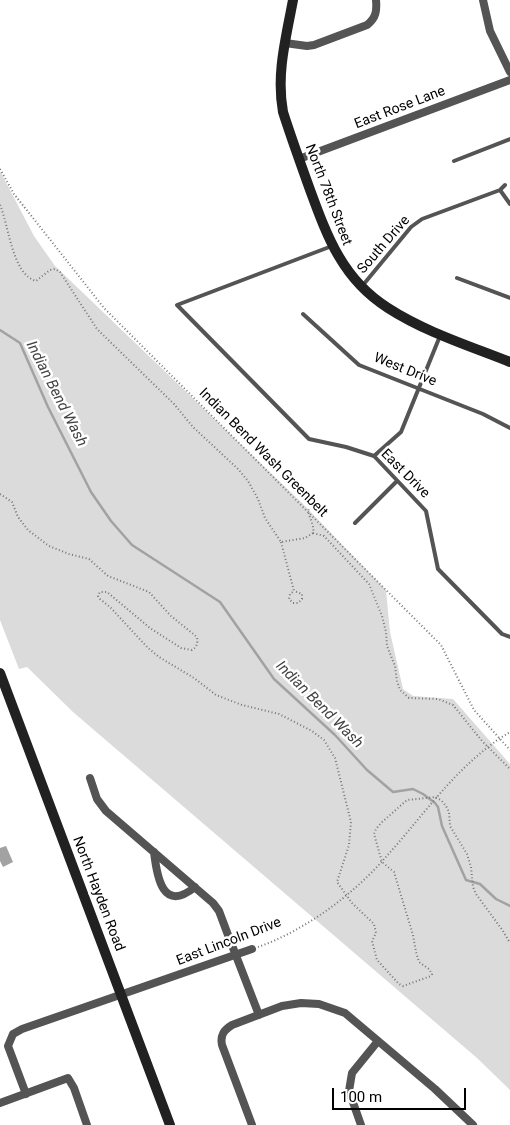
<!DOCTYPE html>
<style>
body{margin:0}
#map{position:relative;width:510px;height:1125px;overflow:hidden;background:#fff;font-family:Roboto,sans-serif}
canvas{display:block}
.scale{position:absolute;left:332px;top:1088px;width:134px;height:22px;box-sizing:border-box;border:2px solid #000;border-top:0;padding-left:6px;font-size:15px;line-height:18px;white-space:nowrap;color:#000;-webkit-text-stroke:4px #fff;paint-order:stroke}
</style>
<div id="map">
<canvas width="510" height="1125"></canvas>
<div class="scale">100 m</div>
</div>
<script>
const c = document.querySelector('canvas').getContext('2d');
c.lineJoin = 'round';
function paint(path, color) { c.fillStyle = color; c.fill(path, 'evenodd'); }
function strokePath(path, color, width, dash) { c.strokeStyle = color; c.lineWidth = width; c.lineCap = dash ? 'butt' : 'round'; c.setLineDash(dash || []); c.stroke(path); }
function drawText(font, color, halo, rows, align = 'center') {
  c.font = font + ' Roboto,sans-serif'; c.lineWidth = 5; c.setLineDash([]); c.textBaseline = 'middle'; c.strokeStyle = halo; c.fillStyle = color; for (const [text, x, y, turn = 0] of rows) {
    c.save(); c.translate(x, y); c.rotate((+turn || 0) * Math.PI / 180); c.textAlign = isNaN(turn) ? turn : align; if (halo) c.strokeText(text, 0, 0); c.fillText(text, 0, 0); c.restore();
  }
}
paint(new Path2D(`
 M0 171 34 236 55 266 301 502 386 590 390 632 403 689 413 696 453 699 510 764V1090L477 1058 73 712 27 667 19 669 0 620Z`), '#dbdbdb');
paint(new Path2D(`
 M6 846 13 862 3 867 0 861V848Z`), '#a2a2a2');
strokePath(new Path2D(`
 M0 330 20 343 48 407 91 492 111 521 132 545 220 602 274 679 335 735 367 770 393 792 413 789 423 794 435 803 438 807 442 826 466 880 480 884 496 899 510 906`), '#a2a2a2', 2.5);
strokePath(new Path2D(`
 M0 169 14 194 104 308 441 645 474 710 510 750
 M0 205C9 226 12 274 36 281L50 270 55 269 60 272 97 329 174 404 193 427 238 469 248 481 258 499 265 518 281 542 305 538 313 533C315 523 307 517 309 508
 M0 494 12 502 18 517 28 530 49 546 69 554 89 559 108 576 149 592 171 616 197 637C198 643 197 647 192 650L181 648 150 628 107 592H100L98 596 100 599 110 607 148 648 159 657 194 678 216 695 242 705 279 714 312 731 324 740 335 758 351 822 349 845 337 882 352 903 374 924 376 933 372 941 377 960 399 984 403 986 431 976 432 974 429 969 419 962 416 952 413 935 394 872 382 862 374 834 376 829 381 823 407 800 436 797 442 801 446 806 449 812 450 826 467 854 471 867 473 887 476 894 503 931 510 943
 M313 533 324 536 369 584 382 616 386 632 387 646 395 666 397 681 400 690 409 698 438 699 453 705 482 741 510 769
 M281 542 294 591 290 594 289 599 293 603H298L302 599V594L294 591
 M258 947C304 931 353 895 385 858 425 814 458 763 510 732`), '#767676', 2, [1, 2.5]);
strokePath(new Path2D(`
 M454 161 510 139
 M500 190 510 204
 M332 246 177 305 309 439 346 447 374 456 426 511 438 569 502 634 510 637
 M457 278 510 298
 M363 285 411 227 422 219 500 190 505 185
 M303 314 359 365 483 414 510 428
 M374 456 401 432 440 336
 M355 523 397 481`), '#545454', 4);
strokePath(new Path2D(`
 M483 0 490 31 510 72
 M285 43 307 46 314 45 367 25C376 18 377 11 376 0
 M299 159 510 80
 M90 778 97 799 106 811 213 903 219 911 228 935 259 1015
 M154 852C157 878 163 913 195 887
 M26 1094 8 1046 13 1034 22 1029 252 949
 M0 1103 68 1078 74 1088 87 1125
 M252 1125 222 1045C220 1035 224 1030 232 1025L282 1006 301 1003 319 1004 345 1013 435 1089 473 1125
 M361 1125 349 1091 352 1073 378 1041`), '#545454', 8);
strokePath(new Path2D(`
 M293 0C286 38 276 74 283 112 291 137 300 162 309 187 327 236 342 279 388 308 425 332 470 346 510 362
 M0 673 170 1125`), '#212121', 10);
drawText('14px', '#000', '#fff', [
 ["East Rose Lane",400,108,-21],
 ["North 78th Street",328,195,69],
 ["South Drive",384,245,-49],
 ["West Drive",405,370,22],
 ["Indian Bend Wash Greenbelt",263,453,45],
 ["East Drive",405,474,45],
 ["North Hayden Road",98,894,69],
 ["East Lincoln Drive",229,942,-21]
]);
drawText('italic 15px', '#434343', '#fff', [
 ["Indian Bend Wash",56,394,63],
 ["Indian Bend Wash",319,705,45]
]);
</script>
